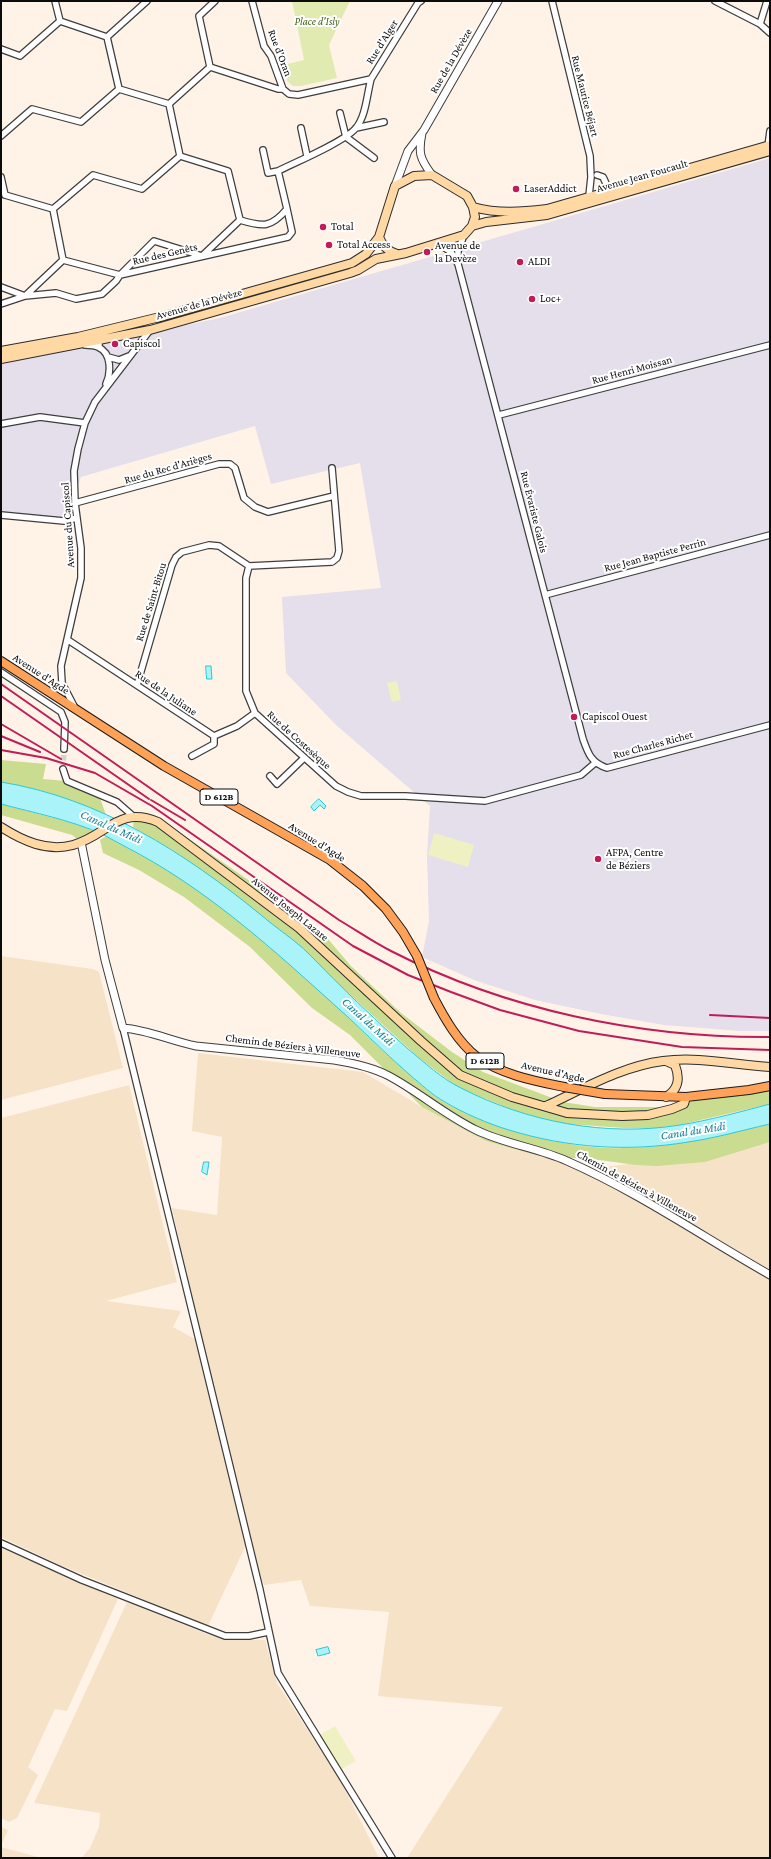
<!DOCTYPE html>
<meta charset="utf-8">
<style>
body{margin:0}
#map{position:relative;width:771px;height:1859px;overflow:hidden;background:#fff3e8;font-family:"Crimson Pro",serif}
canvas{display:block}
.frame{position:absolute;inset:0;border:2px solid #0b0b0b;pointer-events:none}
</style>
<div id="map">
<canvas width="771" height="1859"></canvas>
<div class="frame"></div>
</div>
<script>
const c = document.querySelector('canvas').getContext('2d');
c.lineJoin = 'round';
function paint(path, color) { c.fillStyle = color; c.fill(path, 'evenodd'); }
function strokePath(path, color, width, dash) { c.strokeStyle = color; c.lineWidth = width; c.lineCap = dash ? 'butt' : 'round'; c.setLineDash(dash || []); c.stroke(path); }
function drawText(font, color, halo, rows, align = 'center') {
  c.font = font + ' "Crimson Pro",serif'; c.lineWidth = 4; c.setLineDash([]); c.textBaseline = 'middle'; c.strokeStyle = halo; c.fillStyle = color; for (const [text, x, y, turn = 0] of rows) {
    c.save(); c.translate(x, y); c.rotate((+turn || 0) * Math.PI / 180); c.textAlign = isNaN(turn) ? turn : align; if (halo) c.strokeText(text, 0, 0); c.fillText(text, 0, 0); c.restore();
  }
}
paint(new Path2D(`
 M770 158V1031H740L664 1025 601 1014 535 1000 474 980 422 957 429 921 427 856 430 806 336 725 286 673 282 597 381 588 360 463 271 484 255 426 81 477 65 522 1 517V364L220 318Z`), '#e5deeb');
paint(new Path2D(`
 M1 956 93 969 99 972 123 1068 1 1100Z
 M198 1053 363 1072 422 1107 486 1141 595 1168 741 1150 770 1142V1858H407L503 1707 378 1696 389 1612 310 1606 301 1580 264 1585 245 1547 208 1626 60 1565 1 1537V1118L129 1085 177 1282 106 1301 181 1311 173 1327 195 1339 243 1536 207 1361 172 1208 217 1215 222 1137 192 1131Z
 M1 1548 118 1599 67 1711 55 1709 28 1767 38 1775 17 1818 9 1822 1 1818Z
 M127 1602 207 1634 226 1639 265 1640 277 1683 341 1781 379 1858H82L90 1848 99 1827 100 1813 34 1803Z
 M1 1827 8 1830 1 1846Z
 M1 1846V1847L42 1858H1Z`), '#f6e3c7');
paint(new Path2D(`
 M292 1H350L329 45 337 78 301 86H293L287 81 283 65 304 60Z`), '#e1ebb1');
paint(new Path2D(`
 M1 760 46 764 43 779 67 781 99 795 106 815C71 799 39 788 1 782Z
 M1 804 80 825 93 831 88 838 81 842 72 835 1 815Z
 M154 817 179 832 299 915 328 939 351 966 401 1013 452 1052 483 1072 563 1102 595 1107H668L711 1097 770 1086V1104L679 1125 654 1128H624L567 1124 540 1118 513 1110 459 1088 419 1058 331 977 307 952 229 890 174 851 133 827 134 820Z
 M106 836C134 852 163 866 189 884 217 903 244 924 268 946 294 968 322 991 346 1015 367 1036 388 1056 411 1076 422 1085 432 1095 444 1102 492 1130 570 1150 626 1148 675 1147 722 1135 770 1124V1142L705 1162 657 1166 636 1165 584 1158H547L486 1141 422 1107 350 1035 312 1008 250 947 184 897 139 870 103 853 100 840Z`), '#cadc8f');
paint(new Path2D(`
 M397 681 401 700 392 702 387 683Z
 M434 833 474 845 468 867 428 855Z
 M335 1726 356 1761 340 1770 320 1735Z`), '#f0f1c3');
const water = new Path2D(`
 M206 666H211L212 679H207Z
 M1 782C100 798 185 853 261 915 276 928 295 940 309 954 341 987 374 1019 408 1049 424 1062 442 1079 461 1088 527 1122 606 1137 680 1125 710 1120 740 1112 770 1104V1124C743 1130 716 1138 688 1142 628 1152 568 1148 509 1130 489 1124 463 1113 445 1102 432 1095 421 1084 410 1075 382 1051 357 1024 329 1000 266 943 202 886 126 847 118 843 110 838 102 834 70 820 35 813 1 804Z
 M319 799 326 806 324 809 320 805 314 811 311 807Z
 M204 1162H209L207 1175 202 1172Z
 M328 1647 330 1653 318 1656 316 1650Z`);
paint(water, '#aaf4f9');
strokePath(water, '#2dc6d4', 1);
strokePath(new Path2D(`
 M63 769 64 749`), '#dad0c7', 5.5, [5.5, 3]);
const minor = new Path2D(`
 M252 1 264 46 271 56 283 89 289 94 298 95 371 79 418 3 421 1
 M552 1 590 156 591 177 589 196
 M715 1 760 24 770 33
 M60 21 107 37
 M760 24 767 1
 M1 49 20 56 60 21 55 1
 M210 67 199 16 215 1
 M119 89 107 37 147 1
 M169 104 180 156
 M340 113 346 137 374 158
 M301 128 307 156
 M356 128 384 122
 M1 136 32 109 81 122 119 89 169 104 210 67 278 89H283
 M768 146 770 131
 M263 150 268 173 278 171
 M597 175 603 177 609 190
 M1 177 5 195
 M5 195 53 209 93 175 142 189 180 156 228 171 240 220
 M53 209 63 260
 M240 220C263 227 271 228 287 209L278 171C296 162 344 142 356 128 366 116 367 94 371 79
 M437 243 451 252 458 264 583 739C588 753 591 763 607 768L770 725
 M458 264V251L464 235
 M1 287 25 296 56 293 76 299 102 294 116 281 120 275 288 237 292 232 287 209
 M1 304 25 296 63 260 120 275 154 241 202 256 240 220
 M85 345C89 345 94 345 98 347 112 353 111 373 106 384
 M99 347V337
 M108 357 119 360 129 356
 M499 415 770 345
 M1 424 40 417 85 423
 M75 503 219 464H230L235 468 244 498 255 507 268 512 334 496
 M1 515 64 521 77 518
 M249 566 246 578V691L255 713 336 786 348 792 361 796H405L485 801 581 775 595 763
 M249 566 332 562 337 558 339 551 332 468
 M545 595 770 535
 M68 640 214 736 237 726 255 713
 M1 672 61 712 65 722 64 749
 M137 685 172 565 176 557 182 552 209 545 219 546 249 566
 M74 706 62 683 61 666 81 578V548L75 503 74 471 78 449 85 423 95 402 150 330
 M192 756 214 744V736
 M63 769 67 781 117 802 133 816
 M270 776 277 784 304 758
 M123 1028 260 1590 278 1673 392 1858
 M1 1543 82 1580 225 1636H249L268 1632`);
const tertiary = new Path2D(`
 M422 133C418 153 420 159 432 175
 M395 186 408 151 424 130 498 1
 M81 842 105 960 123 1028C149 1030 171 1041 196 1046L334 1060C353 1063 372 1067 389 1076 419 1092 445 1115 476 1130 505 1144 538 1148 567 1161 638 1192 703 1237 770 1275`);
const secondary = new Path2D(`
 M473 207C498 214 522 212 547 209L770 145
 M472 226 486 222 547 215 770 151
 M1 351 78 337 164 316 352 263 366 254 379 237
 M1 359 150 330 350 273 358 270 376 259 406 253 464 235 472 226 475 217 473 207 467 196 432 175 414 176 395 186 379 237C383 247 388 251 397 254
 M1 827C23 841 47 852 73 845 107 836 118 805 158 822L299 928 421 1041 460 1075 512 1097 567 1113 622 1116 648 1115 672 1109 684 1104 686 1097
 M666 1061 675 1065C680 1078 679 1089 666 1097
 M546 1106C583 1089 622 1066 663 1061 698 1056 735 1065 770 1067`);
const primary = new Path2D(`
 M1 661 164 766 330 860 363 886 386 909 403 932 417 956
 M434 998C445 1019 458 1042 477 1057 502 1075 535 1081 564 1087
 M605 1094 686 1097 749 1090 770 1086`);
strokePath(minor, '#3e3e3e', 8);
strokePath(tertiary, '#3e3e3e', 9);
strokePath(secondary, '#2d2d2d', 10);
strokePath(primary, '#1c1c1c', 10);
strokePath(minor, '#fff', 5.5);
strokePath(tertiary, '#fff', 7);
strokePath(secondary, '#ffd8a3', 8);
strokePath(primary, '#ffa258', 8);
strokePath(new Path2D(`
 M1 684 339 920C356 930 373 942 391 951 506 1010 641 1038 770 1037
 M1 696 149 799
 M1 724 61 759
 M1 736 40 752
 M1 750 46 758 95 773 152 806 353 946 408 975 451 992 500 1010 579 1031 682 1047 770 1050
 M151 800 185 820
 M710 1015 770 1018`), '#c01d58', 2);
const primaryBridge = new Path2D(`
 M417 956 434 998
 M564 1087 605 1094`);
strokePath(primaryBridge, '#1c1c1c', 10, []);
strokePath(primaryBridge, '#ffa258', 8);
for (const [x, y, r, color] of [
 [516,189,4,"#c01d58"],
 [323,227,4,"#c01d58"],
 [329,245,4,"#c01d58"],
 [427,252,4,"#c01d58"],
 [520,262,4,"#c01d58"],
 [532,299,4,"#c01d58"],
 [115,344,4,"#c01d58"],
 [574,717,4,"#c01d58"],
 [598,859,4,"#c01d58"]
]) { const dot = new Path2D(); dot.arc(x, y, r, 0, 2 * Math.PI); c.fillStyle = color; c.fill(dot); strokePath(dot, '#fff', 1.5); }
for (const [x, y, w] of [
 [219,797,38],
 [485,1061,38]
]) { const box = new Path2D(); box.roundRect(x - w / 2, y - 8, w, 16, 3); c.fillStyle = '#fff'; c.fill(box); strokePath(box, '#0b0b0b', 1); }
drawText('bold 10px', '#0b0b0b', null, [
 ["D 612B",219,797],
 ["D 612B",485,1061]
]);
drawText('italic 11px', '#406419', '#fff', [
 ["Place d'Isly",317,22]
]);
drawText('11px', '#0b0b0b', '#fff', [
 ["Rue d'Alger",382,42,-58],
 ["Rue d'Oran",280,53,69],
 ["Rue de la Dévèze",451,61,-60],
 ["Rue Maurice Béjart",585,96,76],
 ["Avenue Jean Foucault",642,176,-16],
 ["Rue des Genêts",165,254,-13],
 ["Avenue de la Dévèze",199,304,-16],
 ["Rue Henri Moissan",632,370,-15],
 ["Rue du Rec d'Arièges",168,468,-16],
 ["Rue Évariste Galois",534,512,76],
 ["Avenue du Capiscol",68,525,-94],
 ["Rue Jean Baptiste Perrin",655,555,-15],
 ["Rue de Saint-Bitou",151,602,-73],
 ["Avenue d'Agde",41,674,33],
 ["Rue de la Juliane",166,693,34],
 ["Rue de Costesèque",299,740,42],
 ["Rue Charles Richet",653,745,-15],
 ["Avenue d'Agde",317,842,32],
 ["Avenue Joseph Lazare",290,909,39],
 ["Chemin de Béziers à Villeneuve",293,1046,7],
 ["Avenue d'Agde",553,1072,13],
 ["Chemin de Béziers à Villeneuve",637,1186,29]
]);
drawText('11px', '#0b0b0b', '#fff', [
 ["LaserAddict",524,189],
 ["Total",331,227],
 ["Total Access",337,245],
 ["Avenue de",435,246],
 ["la Devèze",435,259],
 ["ALDI",528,262],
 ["Loc+",540,299],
 ["Capiscol",123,344],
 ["Capiscol Ouest",582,717],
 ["AFPA, Centre",606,853],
 ["de Béziers",606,866]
], 'left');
drawText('italic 12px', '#0f8293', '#fff', [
 ["Canal du Midi",111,827,24],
 ["Canal du Midi",368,1022,42],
 ["Canal du Midi",693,1131,-9]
]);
</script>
